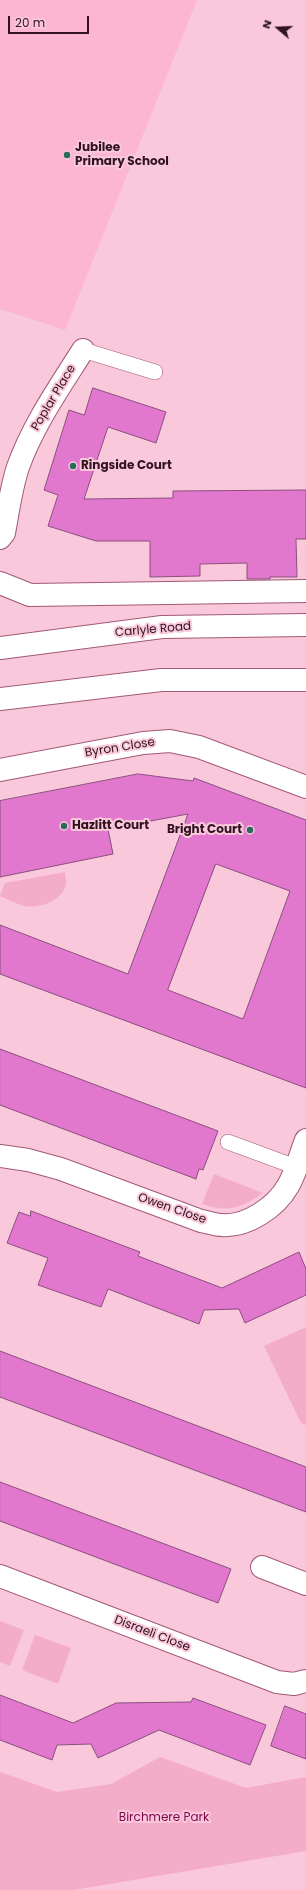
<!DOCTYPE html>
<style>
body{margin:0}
#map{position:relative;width:306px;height:1890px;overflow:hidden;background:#fac8db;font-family:Poppins,sans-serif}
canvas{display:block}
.north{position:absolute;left:258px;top:8px;width:40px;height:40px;-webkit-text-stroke:3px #fac8db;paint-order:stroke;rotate:289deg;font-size:11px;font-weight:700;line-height:16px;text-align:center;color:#30131f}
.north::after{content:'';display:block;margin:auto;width:14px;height:18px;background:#30131f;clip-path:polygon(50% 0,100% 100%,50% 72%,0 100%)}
.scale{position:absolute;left:8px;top:16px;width:81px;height:18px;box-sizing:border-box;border:2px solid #30131f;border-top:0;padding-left:5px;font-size:12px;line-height:14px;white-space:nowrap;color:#30131f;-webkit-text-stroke:3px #fac8db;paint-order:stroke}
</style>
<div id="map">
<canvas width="306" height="1890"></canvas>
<div class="north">N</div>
<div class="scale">20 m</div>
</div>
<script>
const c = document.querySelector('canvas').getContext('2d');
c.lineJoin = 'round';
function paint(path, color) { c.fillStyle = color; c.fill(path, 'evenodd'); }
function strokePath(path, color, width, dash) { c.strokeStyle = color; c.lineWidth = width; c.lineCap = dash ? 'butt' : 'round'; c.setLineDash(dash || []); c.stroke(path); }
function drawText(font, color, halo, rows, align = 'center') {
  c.font = font + ' Poppins,sans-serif'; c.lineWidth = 4; c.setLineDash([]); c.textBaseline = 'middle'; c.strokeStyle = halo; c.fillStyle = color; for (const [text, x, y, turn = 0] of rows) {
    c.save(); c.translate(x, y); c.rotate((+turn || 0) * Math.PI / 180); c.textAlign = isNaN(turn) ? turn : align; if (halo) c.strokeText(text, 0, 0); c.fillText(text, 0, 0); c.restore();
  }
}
paint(new Path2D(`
 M0 0H197L65 330 0 309Z`), '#fdb6d1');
paint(new Path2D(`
 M65 872C65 876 67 881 66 885 62 901 39 909 24 906 16 904 8 899 0 896L5 883Z
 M214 1174 263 1193C241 1208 229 1213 202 1204Z
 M306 1327V1425L301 1423 264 1346Z
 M0 1621 24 1630 10 1666 0 1662Z
 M35 1635 71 1648 58 1684 22 1670Z
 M160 1757 246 1788 306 1777V1851L74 1890H0V1772L57 1792 111 1784Z`), '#f4adc8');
const building = new Path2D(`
 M93 388 166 412 156 443 108 427 84 499 173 498V491L306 490V539H296L297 577H270V579H247V563L200 564V576L150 577V541H96L48 526 58 495 44 490 69 410 84 415Z
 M138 774 193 781 194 778 306 820V1088L0 974V925L128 974 188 814 108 829 113 854 0 877V801ZM216 864 290 891 243 1019 168 990Z
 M0 1049 218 1131 203 1170 199 1169 196 1179 0 1105Z
 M31 1211 140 1252 138 1256 222 1288 299 1252 306 1269V1295L245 1323 239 1309 204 1310 199 1324 108 1289 101 1307 38 1285 48 1258 7 1243 19 1212 30 1216Z
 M0 1351 306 1467V1512L0 1397Z
 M0 1482 231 1569 218 1603 0 1521Z
 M0 1695 73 1723 116 1703 191 1702 193 1698 266 1725 250 1765 159 1730 98 1758 91 1744 57 1745 52 1760 0 1740Z
 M285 1706 306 1714V1759L271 1746Z`);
paint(building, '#e278ce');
strokePath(building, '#8a4f7e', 1);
const lane = new Path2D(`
 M83 350 155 372
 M228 1142 296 1167`);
const street = new Path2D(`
 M0 538 4 533C8 512 11 488 18 467 33 425 59 388 83 350
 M0 583 30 595 306 591
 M0 770 143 743 170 741 199 747 306 787
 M0 1156 28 1160 61 1169 201 1221C208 1222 215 1225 222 1225 247 1227 276 1207 288 1186 296 1173 300 1155 306 1140
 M262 1567 306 1584
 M0 1576 277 1682 294 1684 306 1681`);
const primary = new Path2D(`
 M0 648 162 627 306 625
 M0 699 161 680H306`);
strokePath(lane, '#a15977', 16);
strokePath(street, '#a15977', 24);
strokePath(primary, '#a15977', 24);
strokePath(lane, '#fff', 15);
strokePath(street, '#fff', 22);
strokePath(primary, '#fff', 22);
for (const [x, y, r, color] of [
 [67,155,4,"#2a6c5c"],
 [73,466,4,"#2a6c5c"],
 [64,826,4,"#2a6c5c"],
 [250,830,4,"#2a6c5c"]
]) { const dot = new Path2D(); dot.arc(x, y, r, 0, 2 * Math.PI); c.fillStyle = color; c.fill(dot); strokePath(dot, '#fac8db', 1.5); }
drawText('bold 12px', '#30131f', '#fac8db', [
 ["Jubilee",75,148],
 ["Primary School",75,162],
 ["Ringside Court",81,466],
 ["Hazlitt Court",72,826],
 ["Bright Court",242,830,"right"]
], 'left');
drawText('12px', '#30131f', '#fac8db', [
 ["Poplar Place",54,398,-59],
 ["Carlyle Road",153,630,-5],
 ["Byron Close",120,748,-9],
 ["Owen Close",172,1209,19],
 ["Disraeli Close",152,1634,21]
]);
drawText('12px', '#7f064b', '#fac8db', [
 ["Birchmere Park",164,1818]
]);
</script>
